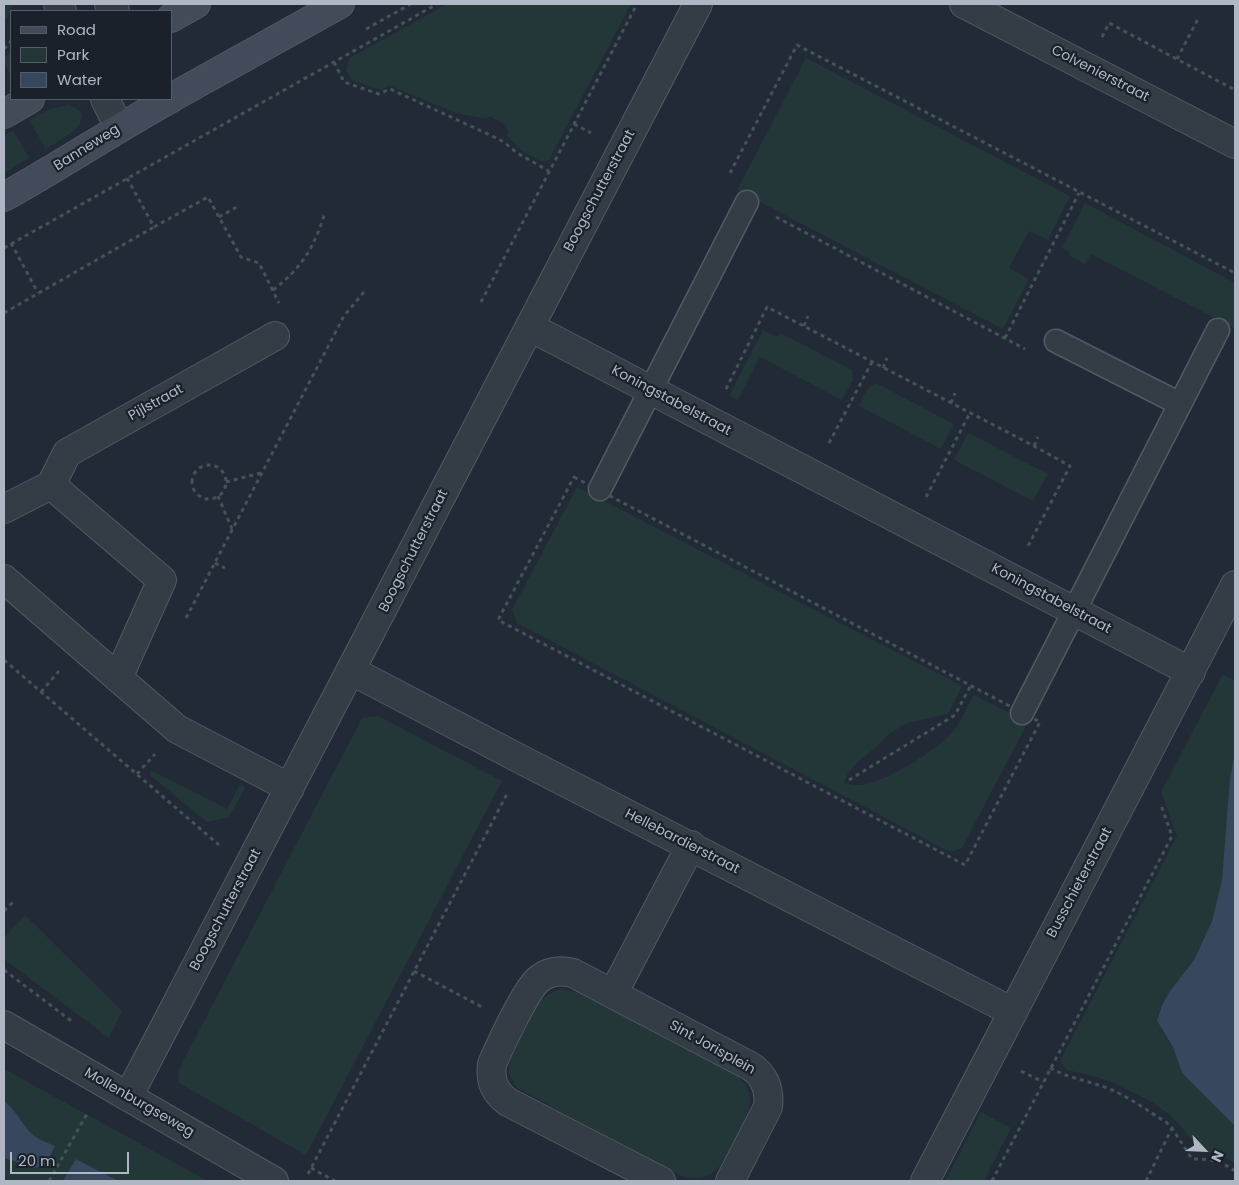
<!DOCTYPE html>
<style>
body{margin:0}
#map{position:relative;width:1239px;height:1185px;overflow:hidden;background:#212a36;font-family:Poppins,sans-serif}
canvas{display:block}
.frame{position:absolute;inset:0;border:5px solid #aeb7c3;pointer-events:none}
.legend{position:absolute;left:10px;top:10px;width:162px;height:90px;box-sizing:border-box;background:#1a212b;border:1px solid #555d68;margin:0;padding:6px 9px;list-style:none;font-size:15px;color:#aeb7c3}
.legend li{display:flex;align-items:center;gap:10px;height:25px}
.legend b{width:25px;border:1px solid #555d68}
.north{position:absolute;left:1179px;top:1125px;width:50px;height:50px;-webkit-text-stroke:4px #1a212b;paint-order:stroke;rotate:115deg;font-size:14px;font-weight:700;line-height:20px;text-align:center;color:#aeb7c3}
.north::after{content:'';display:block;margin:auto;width:18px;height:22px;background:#aeb7c3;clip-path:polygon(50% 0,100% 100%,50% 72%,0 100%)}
.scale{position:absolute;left:10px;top:1152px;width:119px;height:22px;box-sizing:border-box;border:2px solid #aeb7c3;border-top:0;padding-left:6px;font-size:15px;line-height:18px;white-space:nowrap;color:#aeb7c3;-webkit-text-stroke:4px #1a212b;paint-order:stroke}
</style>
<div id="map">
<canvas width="1239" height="1185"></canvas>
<div class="frame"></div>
<ul class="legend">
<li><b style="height:6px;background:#424b59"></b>Road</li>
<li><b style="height:14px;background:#243738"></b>Park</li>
<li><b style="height:14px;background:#37475e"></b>Water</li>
</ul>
<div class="north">N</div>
<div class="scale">20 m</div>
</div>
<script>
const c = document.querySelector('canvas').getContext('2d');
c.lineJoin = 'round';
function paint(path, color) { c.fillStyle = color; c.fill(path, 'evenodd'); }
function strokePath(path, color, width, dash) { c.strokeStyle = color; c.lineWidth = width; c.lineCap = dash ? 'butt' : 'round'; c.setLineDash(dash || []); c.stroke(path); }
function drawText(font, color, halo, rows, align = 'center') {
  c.font = font + ' Poppins,sans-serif'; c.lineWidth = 4.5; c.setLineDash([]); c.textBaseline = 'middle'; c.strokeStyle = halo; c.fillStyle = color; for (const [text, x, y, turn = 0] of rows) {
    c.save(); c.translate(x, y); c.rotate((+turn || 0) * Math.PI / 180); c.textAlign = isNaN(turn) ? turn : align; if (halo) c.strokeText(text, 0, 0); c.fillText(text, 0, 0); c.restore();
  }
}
paint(new Path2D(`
 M4 4H13L8 17 4 21Z
 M447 4H631L549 160 542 162 521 150 506 135 508 133 506 125 491 117 481 118 456 113 388 85 382 90 353 81 346 70 350 58Z
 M11 51V76L4 62V58Z
 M806 58 1070 196 1048 240 1029 231 1009 268 1029 279 1003 329 737 190Z
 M69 105C104 117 59 141 46 149L29 120 50 109Z
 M13 130 29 158 4 173V136Z
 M1085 203 1235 283 1234 328 1091 254 1085 264 1068 255 1070 252 1062 248Z
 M763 330 778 337 780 333 852 370 853 380 842 400 760 357 738 400 729 396Z
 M876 383 954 424 941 449 859 406 868 388Z
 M968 433 1048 474 1033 501 954 460Z
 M577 487 962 686 948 714 907 723 889 734 876 747 859 761 848 773 844 783C849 784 854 785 859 785 884 784 936 750 953 732 961 722 967 706 974 695L1028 722 962 848 950 852 517 623 512 610Z
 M1223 674 1235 681V752L1222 879 1212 921 1194 960 1170 991 1162 1005 1157 1021 1164 1034 1173 1047 1182 1073 1235 1126V1163L1216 1153 1200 1152 1185 1131 1170 1115 1152 1102 1109 1081 1093 1076 1067 1070 1060 1061 1177 836 1161 792Z
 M378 716 502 781 306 1155 179 1083 178 1071 362 718Z
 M151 770 227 809 239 786 243 785 245 788 229 817 207 822 150 775Z
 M25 915 122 1011 109 1038 4 959V938Z
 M562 989 580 993 735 1075C745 1081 750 1089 750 1101 751 1112 728 1155 721 1165 718 1169 713 1173 709 1175 700 1180 691 1178 682 1176L517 1088C513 1082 508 1074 509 1067 510 1057 535 1008 542 1000 547 995 554 991 562 989Z
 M4 1069 208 1181H119L76 1159 64 1179 65 1181H4V1158L33 1168 55 1146C46 1142 37 1139 30 1132 21 1122 15 1109 4 1101Z
 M981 1112 1011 1128 984 1181H945Z`), '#243738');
paint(new Path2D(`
 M1235 752V1126L1182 1073 1173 1047 1157 1021 1162 1005 1170 991 1194 960 1212 921 1222 880 1230 779Z
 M4 1101C15 1109 21 1122 30 1132 37 1139 46 1142 55 1146L45 1166 33 1168 4 1158Z
 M76 1159 119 1181H65L64 1179Z`), '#37475e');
const service = new Path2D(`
 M1056 341 1180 404
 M600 489 747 202
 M1022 713 1218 330`);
const minor = new Path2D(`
 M58 4 62 11
 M109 4 115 11
 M964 4 1235 144
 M105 99 119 127
 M530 327 1191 672
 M51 485 162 580 118 678
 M4 509 51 485 67 453 275 336
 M4 579 177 729 290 788
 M352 671 524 761 1013 1012
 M613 994 691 845
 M128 1097 698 4
 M661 1181 508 1102C494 1092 490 1081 492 1064 500 1046 526 989 539 979 549 971 561 970 573 973L750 1066C765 1075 770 1090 768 1107L730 1181
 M925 1181 1235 585`);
const tertiary = new Path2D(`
 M4 1025 274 1181`);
const secondary = new Path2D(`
 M171 18 196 4
 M171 98 340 4
 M4 114 30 99
 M4 197C60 166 114 130 170 99`);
strokePath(service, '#525a64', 25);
strokePath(minor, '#525a64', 30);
strokePath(tertiary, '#525a64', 30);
strokePath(secondary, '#525a64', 30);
strokePath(new Path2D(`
 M366 29 411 4
 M1102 37 1109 23 1235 90
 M4 49 11 41
 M1177 59 1199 17
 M334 62 344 82 379 94 390 89 490 135 504 142 517 153 549 171
 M574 124 591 133
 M730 173 797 45 1235 273
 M127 178 154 227 208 197 241 257 259 263 279 303
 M219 217 237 207
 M776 217 1025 349
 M11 243 38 293
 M4 248 437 4
 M273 290C302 268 315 246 325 212
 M481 302 637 4
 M4 313 154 227
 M804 326 808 316
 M1005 338 1079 193
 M883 368 887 358
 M726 389 767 307 1034 446 1070 466 1027 548
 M951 403 955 393
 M829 443 872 362
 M1034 446 1038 437
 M192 482a17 17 0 1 1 34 0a17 17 0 1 1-34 0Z
 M574 477 1040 722 965 865 498 620Z
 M226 482 261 473
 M218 496 232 529
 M926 497 970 413
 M215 563 225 568
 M186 618 344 316 364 292
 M4 660 219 845
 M41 692 59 671
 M137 774 155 754
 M849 780 955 715 971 685
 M4 911 14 901
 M4 970 74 1023
 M414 971 482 1007
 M1050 1068C1070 1079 1091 1081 1112 1090 1131 1098 1149 1112 1166 1122L1172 1128 1192 1159C1211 1159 1219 1160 1235 1171
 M1021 1071 1043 1082
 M311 1168 335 1181
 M308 1174 508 792
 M49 1181 88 1112
 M992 1181 1172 836 1161 805
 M1146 1181 1172 1128`), '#425456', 3, [4, 4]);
strokePath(service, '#343c46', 22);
strokePath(minor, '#343c46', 28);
strokePath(tertiary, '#343c46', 28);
strokePath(secondary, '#424b59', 28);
drawText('14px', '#aeb7c3', '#1a212b', [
 ["Colvenierstraat",1100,74,27],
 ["Banneweg",87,148,-32],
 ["Boogschutterstraat",600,191,-62],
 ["Koningstabelstraat",671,401,28],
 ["Pijlstraat",156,403,-29],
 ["Boogschutterstraat",414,551,-63],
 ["Koningstabelstraat",1051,599,28],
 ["Hellebardierstraat",682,842,27],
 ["Busschieterstraat",1080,883,-62],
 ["Boogschutterstraat",226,910,-62],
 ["Sint Jorisplein",712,1048,29],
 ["Mollenburgseweg",139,1103,30]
]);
</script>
